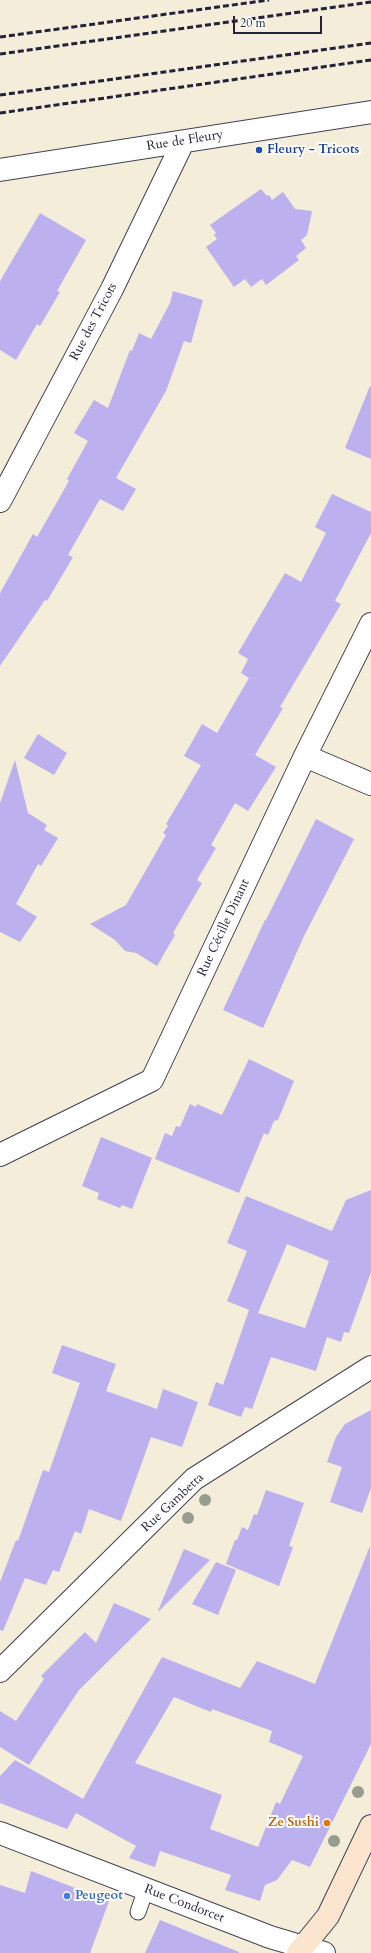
<!DOCTYPE html>
<meta charset="utf-8">
<style>
body{margin:0}
#map{position:relative;width:371px;height:1953px;overflow:hidden;background:#f4edda;font-family:Cardo,serif}
canvas{display:block}
.scale{position:absolute;left:233px;top:16px;width:89px;height:18px;box-sizing:border-box;border:2px solid #22223b;border-top:0;padding-left:5px;font-size:12px;line-height:14px;white-space:nowrap;color:#22223b;-webkit-text-stroke:3px #fff;paint-order:stroke}
</style>
<div id="map">
<canvas width="371" height="1953"></canvas>
<div class="scale">20 m</div>
</div>
<script>
const c = document.querySelector('canvas').getContext('2d');
c.lineJoin = 'round';
function paint(path, color) { c.fillStyle = color; c.fill(path, 'evenodd'); }
function strokePath(path, color, width, dash) { c.strokeStyle = color; c.lineWidth = width; c.lineCap = dash ? 'butt' : 'round'; c.setLineDash(dash || []); c.stroke(path); }
function drawText(font, color, halo, rows, align = 'center') {
  c.font = font + ' Cardo,serif'; c.lineWidth = 4; c.setLineDash([]); c.textBaseline = 'middle'; c.strokeStyle = halo; c.fillStyle = color; for (const [text, x, y, turn = 0] of rows) {
    c.save(); c.translate(x, y); c.rotate((+turn || 0) * Math.PI / 180); c.textAlign = isNaN(turn) ? turn : align; if (halo) c.strokeText(text, 0, 0); c.fillText(text, 0, 0); c.restore();
  }
}
paint(new Path2D(`
 M261 189 267 196 269 195 272 200 283 192 295 209 312 211 307 235 301 240 306 248 296 256 299 260 266 285 262 279 251 287 245 279 234 287 206 247 217 239 214 235 216 233 210 225Z
 M40 213 86 240 57 291 60 292 40 326 37 324 16 360 0 350V281Z
 M173 291 203 300 191 343 184 341 166 391 116 478 136 489 123 511 100 499 68 555 73 557 47 601 45 600 0 666V593L33 534 37 537 69 481 67 479 88 441 74 433 94 400 108 408 130 350 132 351 139 333 151 339 170 303Z
 M370 386 371 387V459L345 448Z
 M332 494 371 512V533L335 601 341 604 280 707 283 708 255 755 276 767 248 811 235 803 211 845 216 848 197 880 202 883 173 933 175 935 157 966 136 953 125 951 115 940 90 924 126 905 166 835 163 833 168 826 166 824 201 765 184 756 202 724 217 733 249 678 241 673 248 659 238 653 285 573 301 582 326 533 315 527Z
 M38 734 67 753 54 775 24 758Z
 M15 760 28 813 47 825 44 830 58 838 41 866 38 864 16 904 37 917 20 942 0 932V803Z
 M316 819 354 839 304 936 263 1028 223 1010 265 920H266Z
 M249 1059 294 1081 278 1120 274 1121 268 1135 264 1133 239 1193 155 1159 165 1133 172 1136 176 1126 180 1127 190 1104 196 1107 197 1104 222 1115Z
 M101 1137 152 1158 132 1209 122 1205 120 1208 97 1199 99 1193 82 1186Z
 M371 1190V1272L349 1333 344 1332 341 1342 327 1337 316 1371 271 1357 252 1409 245 1407 241 1417 208 1405 216 1382 223 1385 249 1310 227 1301 247 1251 227 1243 246 1196 332 1231 346 1200ZM287 1244 329 1261 305 1328 258 1313Z
 M62 1345 116 1364 106 1391 157 1409 163 1389 198 1402 182 1447 151 1437 121 1521 89 1509 81 1534 75 1531 59 1572 53 1570 46 1585 25 1578 3 1631 0 1630V1582L16 1540 18 1541 43 1470 49 1472 80 1383 52 1373Z
 M371 1410V1488L362 1513 330 1502 342 1467 327 1462 336 1437 345 1424Z
 M266 1490 304 1503 289 1546 293 1547 279 1586 226 1564 235 1540H237L242 1527 248 1530 254 1514 257 1515Z
 M370 1546 371 1744 310 1867 292 1860 277 1880 265 1885 260 1901 225 1890 231 1875 160 1851 155 1867 129 1858 136 1846 76 1813 67 1829 0 1803V1776L15 1760 83 1799 162 1657 240 1688 257 1661 315 1684ZM174 1697 211 1712 212 1709 272 1731 269 1742 303 1756 280 1804 276 1802 258 1847 210 1829 222 1795 135 1763Z
 M184 1549 210 1560 158 1612V1611Z
 M216 1562 236 1570 218 1615 192 1604Z
 M114 1603 151 1619 79 1690 29 1765 0 1747V1711L16 1721 44 1679 41 1676 85 1632 96 1643Z
 M31 1871 109 1901 90 1953H0V1885L25 1893Z
 M160 1920 239 1952V1953H145Z`), '#bcb0ef');
const lane = new Path2D(`
 M138 1912 146 1889`);
const street = new Path2D(`
 M0 170 371 112
 M0 501 112 289 183 142
 M305 756 371 784
 M0 1155 152 1080 305 756 371 624
 M0 1671 194 1479 371 1367
 M0 1833 270 1937 324 1953`);
const secondary = new Path2D(`
 M298 1953 328 1916 371 1826`);
strokePath(lane, '#424053', 17);
strokePath(street, '#424053', 24);
strokePath(secondary, '#424053', 24);
strokePath(lane, '#fff', 15);
strokePath(street, '#fff', 22);
strokePath(secondary, '#fbe5cf', 22);
strokePath(new Path2D(`
 M0 37 269 0
 M0 54 371 2
 M0 95 371 43
 M0 113 371 60`), '#22223b', 3, [6, 3]);
c.fillStyle = '#979d8e';
for (const [x, y] of [
 [205,1500],
 [188,1518],
 [358,1792],
 [334,1841]
]) { c.beginPath(); c.arc(x, y, 6, 0, 2 * Math.PI); c.fill(); }
for (const [x, y, r, color] of [
 [259,150,4,"#1a4fb4"],
 [327,1823,4,"#e8710a"],
 [67,1896,4,"#3f7fe0"]
]) { const dot = new Path2D(); dot.arc(x, y, r, 0, 2 * Math.PI); c.fillStyle = color; c.fill(dot); strokePath(dot, '#fff', 1.5); }
drawText('13px', '#22223b', '#fff', [
 ["Rue de Fleury",185,141,-9],
 ["Rue des Tricots",94,322,-62],
 ["Rue Cécille Dinant",224,928,-65],
 ["Rue Gambetta",173,1503,-43],
 ["Rue Condorcet",184,1904,21]
]);
drawText('bold 13px', '#164399', '#fff', [
 ["Fleury - Tricots",267,150]
], 'left');
drawText('bold 13px', '#c56008', '#fff', [
 ["Ze Sushi",319,1823]
], 'right');
drawText('bold 13px', '#366cbe', '#fff', [
 ["Peugeot",75,1896]
], 'left');
</script>
